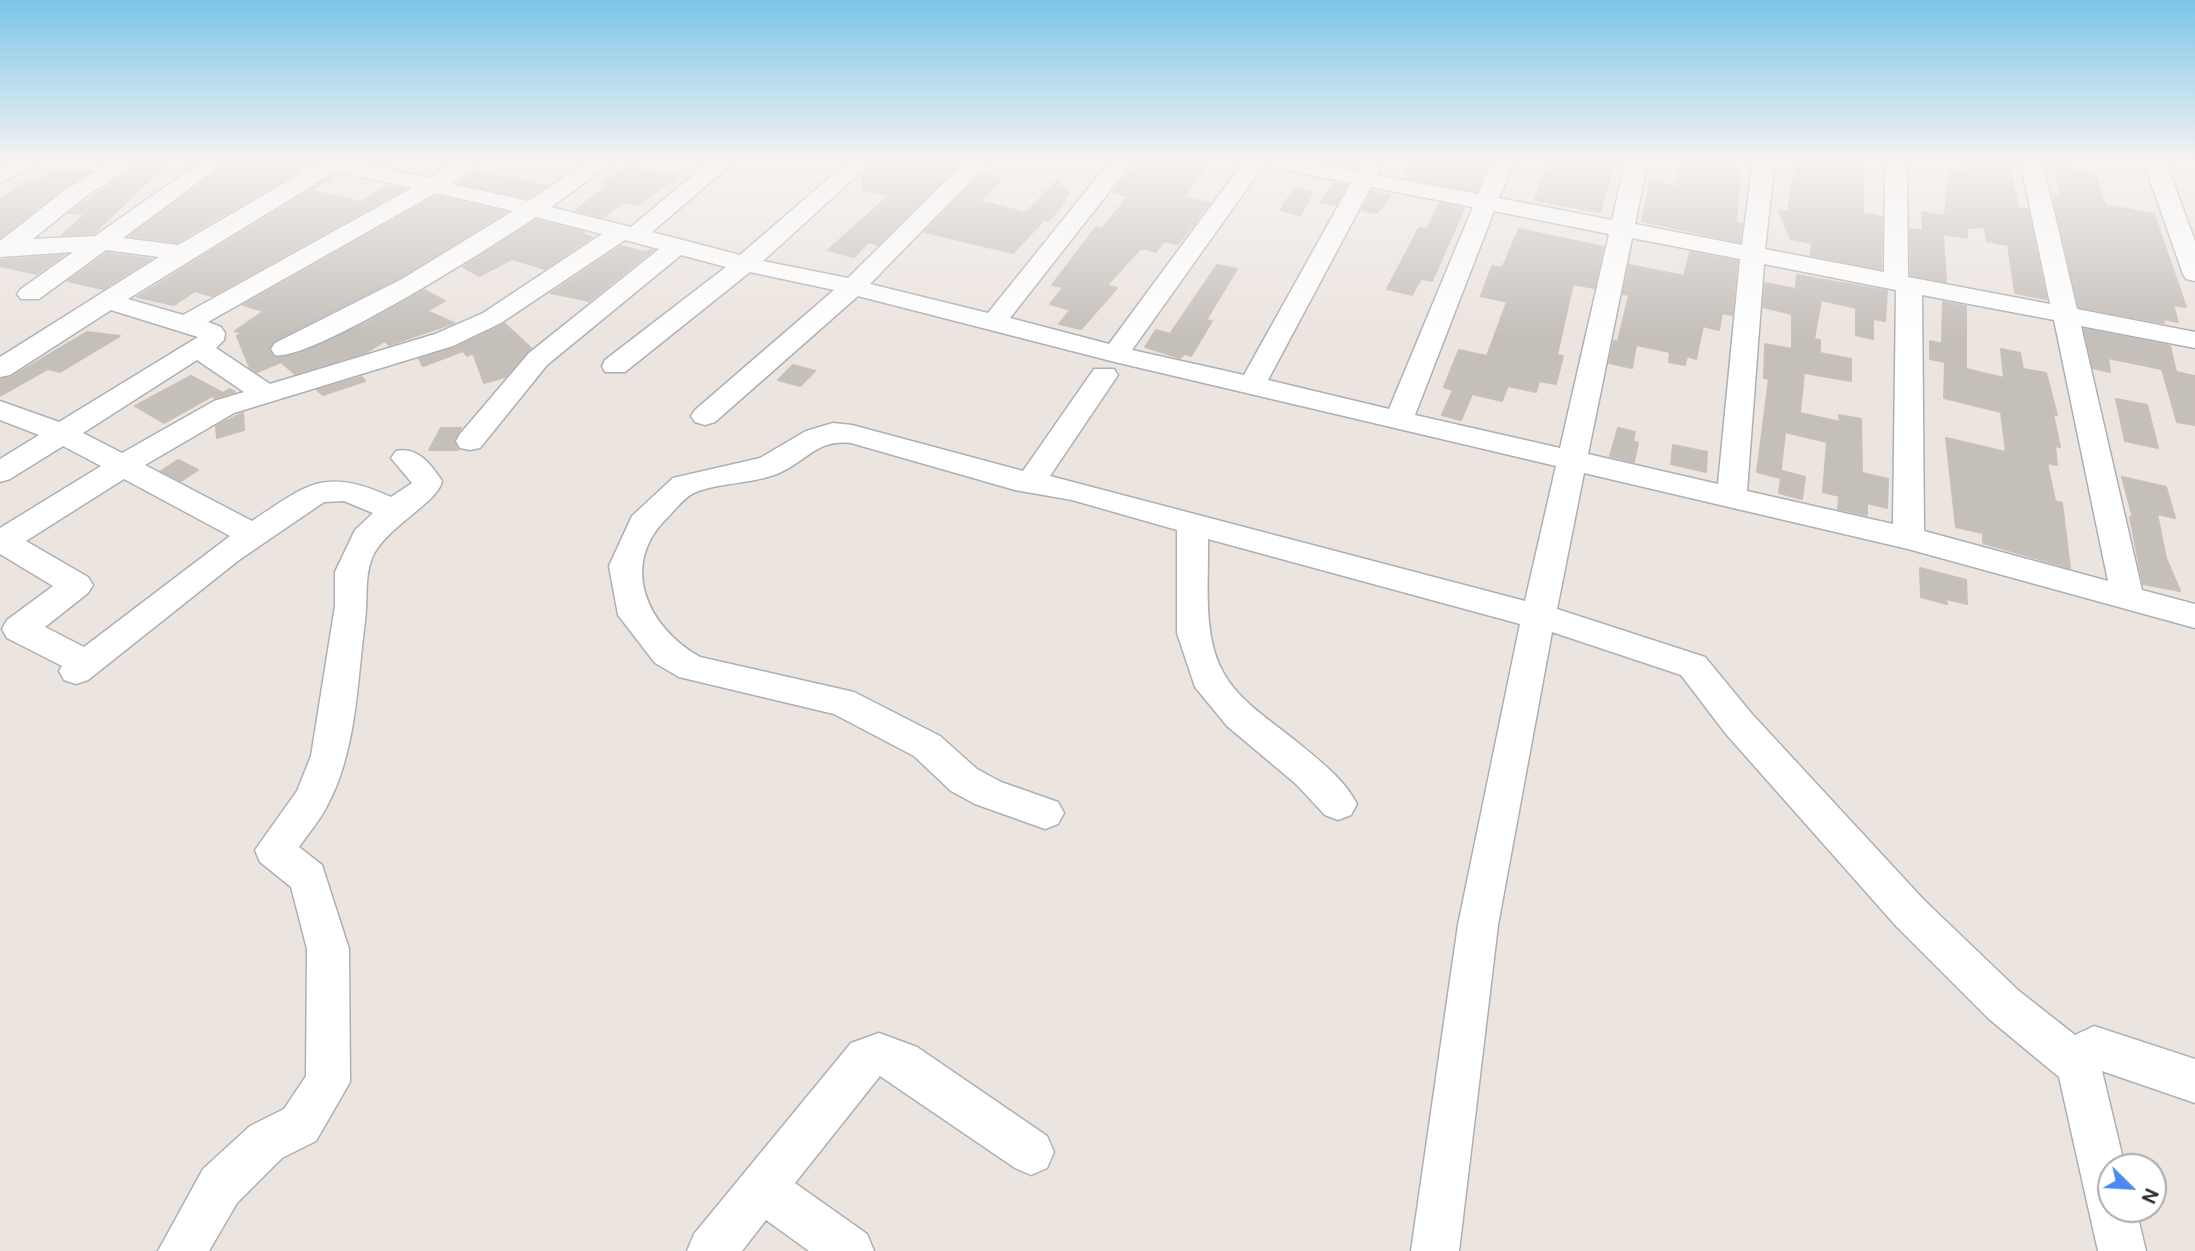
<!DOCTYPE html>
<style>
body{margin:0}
#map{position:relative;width:2195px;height:1251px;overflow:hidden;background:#ece4df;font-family:"DM Sans",sans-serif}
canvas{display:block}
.north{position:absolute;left:2097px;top:1153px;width:70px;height:70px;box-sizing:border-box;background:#fff;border:2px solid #aaa;border-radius:50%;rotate:114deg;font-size:19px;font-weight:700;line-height:28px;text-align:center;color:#2b2b2b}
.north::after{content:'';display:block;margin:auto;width:24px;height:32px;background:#4a8aee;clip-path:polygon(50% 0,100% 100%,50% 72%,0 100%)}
</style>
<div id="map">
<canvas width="2195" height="1251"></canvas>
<div class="north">N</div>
</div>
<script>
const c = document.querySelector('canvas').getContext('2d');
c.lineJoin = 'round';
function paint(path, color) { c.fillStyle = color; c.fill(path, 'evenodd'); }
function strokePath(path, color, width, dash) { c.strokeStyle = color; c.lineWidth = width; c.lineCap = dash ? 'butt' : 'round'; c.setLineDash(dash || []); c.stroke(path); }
const building = new Path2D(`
 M232 160H262L303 169 177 242 130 236Z
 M877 160H957L952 166 957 167 878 245 868 242 854 257 828 250 890 195 862 189 864 173Z
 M1141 160H1212L1183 197 1210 203 1178 244 1164 241 1156 252 1141 248 1107 285 1117 288 1081 329 1059 324 1070 310 1050 304 1064 287 1052 285 1096 227 1102 229 1129 196 1113 192Z
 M1412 160H1489L1476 191 1403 177Z
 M1550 160 1615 162 1600 212 1535 200Z
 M1682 160 1740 169 1736 223 1742 224 1740 242 1642 221 1650 182 1675 186Z
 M1797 160H1863V213L1882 217 1881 269 1811 255 1812 243 1791 239 1779 211 1788 212Z
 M1965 160H2008L2018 208 2028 210 2046 299 2015 293 2008 245 1987 241 1985 227 1967 228V238L1943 234 1946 282 1911 275 1910 229 1923 231 1922 212 1945 216 1949 170 1966 173Z
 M142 162H168L94 233 62 235 86 214 69 213Z
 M626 166 677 176 638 205 623 202 603 217 576 210 609 185 602 184Z
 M2055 166 2095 173 2105 205 2154 214 2186 307 2173 305 2178 322 2163 319 2164 323 2079 307 2055 204 2054 195 2061 196Z
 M53 171H91L63 188 0 238V199L23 183 36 184Z
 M476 171 546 186 527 198 460 183Z
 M336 174 311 191 361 202 388 185 405 189 212 296 195 291 174 305 137 297Z
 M981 174 1001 179 980 201 1026 213 1057 181 1069 193 1061 201 1065 202 1048 221 1044 220 1013 253 925 232Z
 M1333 183 1347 185 1336 205 1321 202Z
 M1295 188 1313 192 1300 215 1280 210Z
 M1372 191 1390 196 1377 213 1362 210Z
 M436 196 506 212 401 277 274 341 269 350 275 358 295 355 364 324 424 290 445 301 427 311 454 323 389 345 385 341 367 352 295 374 281 362 257 372 250 368 237 336 242 333 235 331 264 311 243 305Z
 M1440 203 1464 208 1432 281 1421 279 1412 295 1387 289 1419 228 1427 229Z
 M536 220 584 232 581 234 592 237 545 269 512 259 479 276 463 267Z
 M1519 229 1603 247 1594 288 1573 284 1557 355 1563 356 1556 384 1539 381 1536 392 1508 386 1502 401 1472 394 1461 420 1442 415 1453 390 1444 387 1459 350 1487 356 1507 302 1481 296 1492 266 1501 268 1504 264Z
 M621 246 644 252 653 250 589 301 551 293Z
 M1690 252 1737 261 1732 315 1722 313 1719 330 1703 326 1696 359 1687 356 1685 365 1669 362 1670 352 1636 345 1632 368 1609 363 1614 341H1618L1629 295 1623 294 1629 265 1684 276Z
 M107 253 151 259 103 289 68 281Z
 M64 255 37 274 0 266V260Z
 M1217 265 1237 269 1206 320 1212 321 1191 356 1185 354 1180 358 1145 347 1156 330 1170 334Z
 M1797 275 1887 291 1885 321 1873 319V339L1856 335V308L1821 300 1814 339 1820 340V353L1851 359V381L1804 373 1800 413 1840 422 1839 415 1861 419 1862 473 1888 479 1887 508 1867 503V515L1838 509 1839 496 1823 492 1827 442 1785 432 1780 478 1757 472 1769 379 1764 378 1765 344 1792 349V314L1763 307 1765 283 1796 289Z
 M1943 302 1966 306V369L2004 378 2001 349 2020 353 2023 369 2046 373 2057 415 2053 414 2060 447 2055 446 2057 465 2047 463 2055 501 2062 503 2070 568 1983 543V533L1956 527 1946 438 2006 452 2001 412 1944 398 1945 362 1930 359V341L1942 344Z
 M505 324 531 348 505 377 484 383 473 353 467 356 463 351 423 366 419 359 454 348Z
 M2084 329 2170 346 2176 372 2108 358 2110 372 2093 368Z
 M87 332 120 336 60 372 48 369 0 396V379L11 377Z
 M793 365 815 371 800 386 778 380Z
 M2162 369 2195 376V425L2177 422Z
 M191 376 223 393 230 389 235 392 214 398V395L164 423 135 406Z
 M362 377 365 381 323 395 317 390Z
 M2116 399 2147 405 2158 448 2125 441Z
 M243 413 244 430 217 438 216 426Z
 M441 428H461L454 440 458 450H429Z
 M1618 428 1635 432 1633 441 1638 443 1634 462 1610 456Z
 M1673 445 1707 452 1706 472 1671 464Z
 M178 460 198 470 181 481 161 471Z
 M1782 471 1805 477 1802 499 1779 493Z
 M2122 477 2166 487 2175 518 2157 514 2166 558 2180 591 2143 584 2130 517 2133 518Z
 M1920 568 1966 580 1967 604 1946 599 1947 604 1921 597Z`);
paint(building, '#c5bfba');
strokePath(building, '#c8bfb8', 2);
const minor = new Path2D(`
 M13 160H42L39 165 0 182V167Z
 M114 160H140L81 200 33 239 95 236 203 160H228L123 238 178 245 324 160H351L429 178 457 160H483L452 184 528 201 590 160H616L551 207 631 227 711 160H736L652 232 740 255 850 160H874L763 261 848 278 967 160H991L870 284 988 313 1111 160H1134L1010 318 1109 344 1245 160H1300L1357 171 1364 160H1384L1377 175 1478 194 1492 160H1514L1499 198 1612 220 1626 160H1648L1635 224 1742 245 1753 160H1775L1765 249 1884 272 1885 160H1907L1908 277 2050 304 2020 160H2042L2077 309 2195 332V348L2081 326 2142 590 2195 604V628L1908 549 1584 473 1557 609 1705 657 1752 714 1924 900 2019 991 2075 1035 2094 1026 2195 1059V1103L2102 1071 2125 1167H2111V1209H2136L2146 1251H2098L2059 1077 1989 1019 1896 926 1726 734 1681 675 1552 632 1498 925 1459 1251H1411L1458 925 1520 624 1208 539C1209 580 1202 635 1223 672 1238 701 1273 722 1297 742 1319 760 1344 779 1357 804L1351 815 1338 820 1325 815 1296 784 1227 726 1195 687 1177 633V530L1072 500 1015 490 851 443C817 439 807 461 779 473 753 484 722 482 696 492 685 496 676 509 668 517 618 565 647 627 700 657L854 692 940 736 977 769 1001 782 1058 802 1064 813 1058 824 1045 829 975 804 951 791 914 756 834 714 679 677 655 663 618 615 609 566 632 516 673 478 760 458 806 431 833 423 852 425 1023 471 1094 369H1114L1118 375 1050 476 1525 601 1556 466 1115 362 858 296 715 422 705 425 695 422 691 416 695 410 834 290 750 272 625 372H605L602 366 605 360 726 267 681 255 547 365 480 448 470 450 460 448 456 441 460 434 529 353 659 249 625 240 501 323 453 346 234 413 145 465 252 521C308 484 324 467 391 497L412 483 391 458 396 451C417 446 431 464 442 481 439 502 384 528 372 558 364 578 368 600 365 621 357 682 357 752 326 808 319 821 308 834 299 847L322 865 349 949 350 1082 316 1141 282 1158 237 1203 209 1251H158L203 1169 250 1126 284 1109 306 1076 307 949 291 887 260 862 255 850 297 791 311 756 335 606V572L355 530 373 513 344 501 324 502 239 560 88 680 76 684 64 680 59 671 62 666 7 638 2 629 7 620 53 586 0 554V528L101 466 63 446 10 479 0 482V459L39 435 0 420V401L59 422 198 337 111 310 10 375 0 377V357L159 257 106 250 39 299H21L17 294 21 289 73 252 0 257V241L65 190ZM1263 166 1351 183 1244 375 1132 350ZM336 171 412 188 183 315 128 299ZM1371 187 1473 207 1389 409 1268 380ZM436 193 513 211 402 279 275 343 271 349 275 355C309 363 498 243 536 217L602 234 483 313 435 334 270 384 216 348 224 340 225 333 221 327 208 322ZM1494 211 1609 234 1560 448 1415 415ZM1632 238 1740 259 1718 484 1588 454ZM1764 264 1896 290 1893 524 1747 491ZM1922 295 2054 320 2108 581 1924 531ZM197 360 244 392 214 401 122 453 83 433ZM124 479 230 536 84 647 45 627 88 593 93 585 88 577 26 541Z
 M2143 160H2165L2195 241V281L2186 279 2183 274Z
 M879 1033 917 1047 1047 1136 1054 1152 1047 1168 1031 1175 1015 1168 880 1076 795 1183 867 1234 874 1251H809L766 1220 742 1251H687L694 1234 851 1043Z`);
strokePath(minor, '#abb0b7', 3);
paint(minor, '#fff');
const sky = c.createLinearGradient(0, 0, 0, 335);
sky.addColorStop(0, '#7bc6e8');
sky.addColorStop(0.48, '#f6f3f1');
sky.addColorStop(1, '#f6f3f100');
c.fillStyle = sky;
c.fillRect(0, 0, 2195, 335);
</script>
